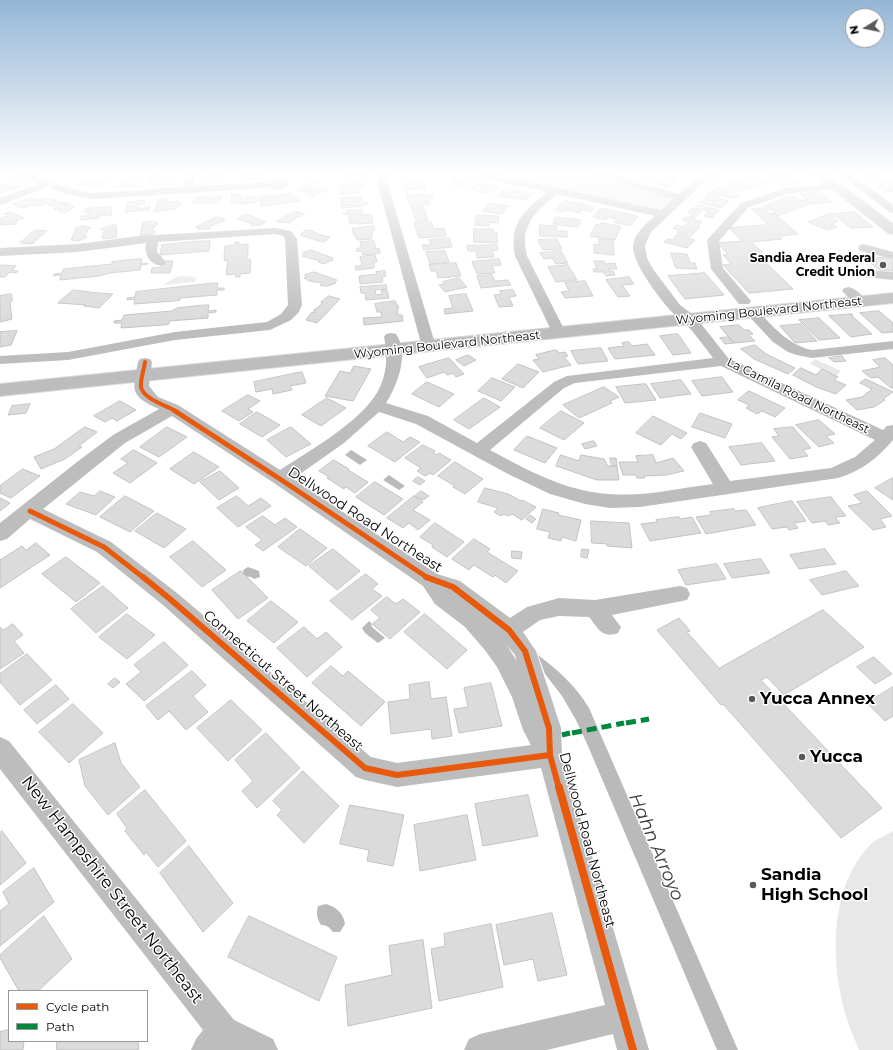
<!DOCTYPE html>
<style>
body{margin:0}
#map{position:relative;width:893px;height:1050px;overflow:hidden;background:#fff;font-family:Montserrat,sans-serif}
canvas{display:block}
.legend{position:absolute;left:8px;top:990px;width:140px;height:52px;box-sizing:border-box;background:#fff;border:1px solid #999;margin:0;padding:5px 7px;list-style:none;font-size:12px;color:#000}
.legend li{display:flex;align-items:center;gap:8px;height:20px}
.legend b{width:20px;border:1px solid #999}
.north{position:absolute;left:845px;top:8px;width:40px;height:40px;box-sizing:border-box;background:#fff;border:1px solid #999;border-radius:50%;rotate:260deg;font-size:11px;font-weight:700;line-height:16px;text-align:center;color:#000}
.north::after{content:'';display:block;margin:auto;width:14px;height:18px;background:#595959;clip-path:polygon(50% 0,100% 100%,50% 72%,0 100%)}
</style>
<div id="map">
<canvas width="893" height="1050"></canvas>
<ul class="legend">
<li><b style="height:5px;background:#e8590c"></b>Cycle path</li>
<li><b style="height:5px;background:#00873e"></b>Path</li>
</ul>
<div class="north">N</div>
</div>
<script>
const c = document.querySelector('canvas').getContext('2d');
c.lineJoin = 'round';
function paint(path, color) { c.fillStyle = color; c.fill(path, 'evenodd'); }
function strokePath(path, color, width, dash) { c.strokeStyle = color; c.lineWidth = width; c.lineCap = dash ? 'butt' : 'round'; c.setLineDash(dash || []); c.stroke(path); }
function drawText(font, color, halo, rows, align = 'center') {
  c.font = font + ' Montserrat,sans-serif'; c.lineWidth = 3; c.setLineDash([]); c.textBaseline = 'middle'; c.strokeStyle = halo; c.fillStyle = color; for (const [text, x, y, turn = 0] of rows) {
    c.save(); c.translate(x, y); c.rotate((+turn || 0) * Math.PI / 180); c.textAlign = isNaN(turn) ? turn : align; if (halo) c.strokeText(text, 0, 0); c.fillText(text, 0, 0); c.restore();
  }
}
paint(new Path2D(`
 M496 174H593L673 199 661 210Z
 M183 276 197 277 194 282 163 285 176 277Z
 M815 359 841 371 836 376 810 364Z
 M893 831V1050H859C855 1040 850 1029 847 1019 830 965 828 886 872 843 878 838 886 835 893 831Z`), '#e8e8e8');
paint(new Path2D(`
 M351 450 367 460 360 465 345 455Z
 M389 475 405 486 399 490 383 480Z
 M248 567 259 571 260 577 254 579 251 577 244 576 243 570Z
 M369 621 371 623 372 627 385 638 378 643 365 633 362 628Z
 M538 655C558 670 576 686 589 708L738 1050H717L588 746 576 720 562 696 545 674Z
 M326 904C336 907 343 912 345 924L340 932H333C329 927 327 925 321 925 317 919 316 913 318 906Z`), '#bababa');
const building = new Path2D(`
 M206 174H226L225 178H213L212 181H204Z
 M245 174H263L261 179 243 180Z
 M341 174H366L365 176H358L357 178 348 177 350 175Z
 M779 174 789 175 795 180 797 179 801 185H796L794 183 781 186 771 178H773L770 175Z
 M874 174 884 181 873 182 862 175Z
 M162 175 161 177 175 176 174 181 162 182 161 185 147 186 150 176Z
 M649 176 662 180 668 177 678 180 667 187 643 179Z
 M762 176 772 182 756 186 745 178 750 177 756 181 762 180 753 177Z
 M144 177 142 186 119 187 122 179Z
 M472 177 476 181 462 183 464 186 456 187 451 180Z
 M84 179H106L100 186 78 185Z
 M314 179 320 180 313 188H326V192H320L315 196H309L305 195 308 192 298 191Z
 M422 179 426 189 404 190 403 187 413 186V184L404 185 403 180Z
 M738 180 754 187 741 191 727 185Z
 M354 181H364L363 188H359V193L340 194 341 185H349V184L354 183Z
 M482 182 490 185 499 187 487 194 470 188Z
 M18 183 20 187 0 193V186Z
 M893 183V191L885 192 874 184Z
 M721 186 737 191 734 193 741 195 734 199 721 195 717 197 707 194Z
 M506 189 532 194 526 200 498 196Z
 M817 190 833 202 810 204 777 216 798 234 781 236 751 209 764 208 771 214 776 213 763 206 790 196 808 202 800 194 813 193 809 191Z
 M290 193 301 201 261 206 259 196 268 195V197Z
 M406 193H410L411 195 432 194 433 198H428L430 204 410 205Z
 M232 194H241L240 198 256 196V202L240 204V203H232Z
 M222 196 221 200H218V203H193L194 198H198V197Z
 M707 196 729 201 722 208 700 203Z
 M361 197 363 203 367 202 368 204 363 205 364 206 342 208 341 205 352 204V202L341 203 340 198Z
 M30 198 40 200 45 198 56 200 37 207 34 205 22 208 13 204Z
 M167 199 166 202 179 201 181 204 176 207 175 209 154 212 158 200Z
 M565 200 595 207 591 212 582 210 580 213 566 210 564 212 556 210Z
 M57 201 71 204 68 206 74 207 65 213 59 212 61 210 54 209 57 207 48 205Z
 M145 201 144 204 137 205V208L140 207 139 209 150 207 149 210 125 212 128 202Z
 M490 203 509 206 502 214 483 211Z
 M698 205 719 210 712 218 704 216 708 211 703 210 695 218 689 217 692 214 688 212 693 208 697 209 695 208Z
 M423 206 428 220 416 221 411 207Z
 M112 207 111 216 100 215V218L81 220V216H88L89 212 85 213V209Z
 M601 208 638 216 630 226 614 222 617 219 608 217 606 220 593 217Z
 M362 210 363 215 371 214 373 223 358 224 357 222H360L350 224 348 214 344 215 343 213H347V211Z
 M296 211 305 214 290 221 292 222 289 223 278 222H280L277 221Z
 M11 212 24 218 15 221H17L16 224 0 225V218L9 216 5 214Z
 M855 212 873 227 851 228 836 216 830 217 838 221 831 224 837 227 827 230 808 222 828 214Z
 M243 215H248L266 222 261 225 253 226 251 225 253 224 238 219Z
 M477 215 499 216 498 223 489 222V226L475 225Z
 M216 217 224 218 222 219 225 220 209 227 211 228 209 229H197L199 228 196 227Z
 M556 217 581 220 578 227 553 224Z
 M686 217 702 222 697 227H700L690 237 677 233 679 230 673 228 677 225 683 227 689 222 683 220Z
 M152 221 158 223 157 225H154V227L155 226 152 231H155V233L148 236 140 235 143 223Z
 M431 222 434 229 444 228 446 236 419 238 414 223Z
 M601 223 621 226 615 240 590 236 596 224 600 225Z
 M112 225H116L117 237 103 239 102 236H105L103 234 105 230H102L101 229Z
 M540 225 557 226V231H567V237L540 236Z
 M766 225 782 239 751 242 763 253 757 254 793 289 749 293 723 265 731 264 723 255 728 254 717 243 742 241 729 228Z
 M85 226 91 228 86 231H88L84 236H87V237L79 241 71 240 76 228Z
 M374 226 375 230H372L373 234H371L372 239 357 240 356 236H354L352 229Z
 M474 229H493V232H497V243L474 242Z
 M35 230 47 231 32 244 20 243Z
 M309 230 324 236 330 237 326 241 322 242 300 235 304 231Z
 M677 235 695 240 687 248 664 242 667 239 672 240Z
 M449 238 452 247 424 250 422 245H431L429 240Z
 M557 239 562 249 543 250 538 240Z
 M599 239 613 240 614 255 594 253V244L599 245Z
 M198 241H210L209 251 160 255 162 245Z
 M374 241 376 249 379 248 380 253 363 255 362 251 357 252V248H361L360 242Z
 M235 242H239V245L248 244V255L246 259H250L251 261 250 273 240 274V277H236V274L226 275 228 260 225 261 224 257 225 246 235 245Z
 M497 245 498 250 492 251 494 257 477 258 476 251H468L467 246Z
 M311 250 333 258 331 260H333L324 264 318 262 320 261 302 256 305 254 303 253Z
 M445 251 449 262 430 264 426 252Z
 M561 251 568 263 556 264 552 258 544 259 540 253Z
 M671 253 687 254 690 263H695L697 269 676 268Z
 M893 254V271L880 270 868 261 876 260 874 258 892 257Z
 M375 255 377 262H374V268L356 270 355 266H362L360 257Z
 M137 259H142L141 264 148 263V264L141 265 140 270 110 273 99 276 60 280 61 275 53 276 54 274 62 273 63 269 112 264V262Z
 M499 259 501 265 492 266 495 273 477 274 472 262Z
 M163 261H173L170 273H151L152 268 161 267Z
 M594 261H604L605 264 615 263 617 269H608L609 271H613L615 275 606 276 603 272H594L593 269H597Z
 M456 263 461 276 438 278 436 271H431L429 265Z
 M0 265 16 266 12 270 18 271 16 273 10 272 5 277H0Z
 M568 265 577 280 556 282 548 267Z
 M385 271 386 276 382 277 383 282 360 284 359 276 377 274 376 272Z
 M314 272 337 280 334 282 336 283 328 286H323L320 285 323 283 309 281 304 278 307 276 305 275Z
 M705 273 724 295 685 299 668 276Z
 M492 275 495 281 508 280 511 285 481 288 477 276Z
 M629 277 634 284 622 285 630 296 618 297 606 280Z
 M459 278 467 287 445 292 439 285 444 284 443 282Z
 M585 281 593 296 565 298 561 292 569 291 565 283Z
 M213 283H218L217 288H224V290H217V295L180 298V300L174 301 134 304 135 299 127 300V298L135 297 136 292Z
 M386 285 387 289 375 290 376 295 382 294 381 291 387 290 389 298 366 300 365 293H361L360 287Z
 M73 290 98 293 113 294 99 308 84 306 86 305 58 303Z
 M513 290 516 296 509 297 513 306 499 307 494 295 501 294 500 291Z
 M11 294 12 295 11 299H13L10 303 12 319 0 322V296Z
 M466 294 473 311 445 314 444 309 453 308 449 296Z
 M329 296 340 299 317 323 306 320 311 313 315 312H313L316 310H314L322 304H321L323 302H321Z
 M395 301 399 308H397L398 315H402L403 321 364 325 363 318 382 317 381 312H377L375 304Z
 M204 305H209L208 311 216 310V312L208 313V318L169 321V324L163 325 121 328 122 323H114V321L122 320 124 315 172 311 177 308Z
 M879 311 893 323V332L882 333 860 313Z
 M852 314 853 315H851L872 334 851 337 829 316Z
 M819 318 840 338 819 340 799 320Z
 M801 324 817 341 795 343 780 326Z
 M739 325 744 330H749L753 334 749 335 755 341 734 343 720 327Z
 M17 331 11 345 0 347V332Z
 M678 334 691 353 673 355 660 336Z
 M729 337 734 343 725 344 720 338Z
 M629 342 632 346 647 344 655 355 615 359 608 348 624 346 622 343Z
 M755 345 766 354 795 368 788 374 754 359 741 349Z
 M601 348 608 361 578 364 571 351Z
 M556 350 560 353 565 352 568 356 564 357 571 365 543 372 533 360 539 359 536 355Z
 M468 355 476 360 464 366 456 360Z
 M842 356 846 361 834 362 829 358Z
 M449 358 464 374 456 377 453 373 447 375 444 372 427 378 419 367Z
 M885 358 893 365V388H891L878 377 871 378 862 371 880 367 873 360Z
 M518 364 539 372 523 388 502 379Z
 M354 366 371 369 353 401 325 396 340 371 350 373Z
 M801 368 816 375 822 369 838 377 834 380 846 385 836 394 816 387 793 375Z
 M302 372 306 383 290 386 292 390 273 394 272 389 256 392 254 382Z
 M722 377 733 392 702 396 692 381Z
 M492 378 515 387 501 401 478 391Z
 M866 379 893 392 883 399 885 400 874 407 857 410 846 400 862 397 872 389 860 383Z
 M681 380 691 394 660 398 651 384Z
 M427 382 454 394 439 407 412 394Z
 M646 384 656 400 625 403 616 387Z
 M604 387 619 397 610 401 612 403 579 418 563 405Z
 M749 391 785 408 775 417 762 411 757 414 746 408 749 405 738 400Z
 M248 395 260 401 248 409 253 412 239 421 222 411Z
 M327 398 346 408 321 426 302 415Z
 M484 398 500 407 469 429 454 420Z
 M120 401 136 410 117 421 112 418 105 422 94 416Z
 M30 404 26 413 8 415 12 406Z
 M561 411 584 423 564 440 540 428Z
 M257 412 280 425 262 437 240 424Z
 M700 413 732 424 725 438 692 427Z
 M653 416 687 433 681 439 672 434 661 445 636 433Z
 M819 420 835 434 826 436 834 443 819 447 796 425Z
 M85 427 97 432 79 446 82 447 65 459 41 469 34 457 54 449Z
 M167 427 187 437 159 457 140 447Z
 M291 427 311 444 286 457 267 440Z
 M793 427 811 448 803 450 808 456 790 459 772 437 779 436 774 429Z
 M387 432 403 442 410 437 420 442 395 462 368 446Z
 M527 436 557 448 545 463 514 450Z
 M594 441 597 446 585 449 582 444Z
 M762 443 775 461 741 465 729 447Z
 M423 445 435 451 433 453 437 455 439 453 451 460 433 475 430 473 425 476 417 471 421 468 405 458Z
 M134 450 157 463 130 483 113 473 128 463 121 459Z
 M194 452 219 467 194 484 170 469Z
 M561 455 579 461 581 455 604 459 608 466H617L619 480H597L556 466Z
 M653 455 656 463 673 458 684 471 666 475 644 476 645 478H637L636 475H623L619 462H638L636 456Z
 M610 458H616L617 466H612Z
 M334 460 349 469 348 470 368 482 355 493 346 487 344 489 327 478 329 477 319 471Z
 M455 462 483 479 465 494 453 487 455 486 438 476Z
 M23 469 40 476 11 498 0 493V486Z
 M220 471 239 488 219 500 200 482Z
 M418 477 425 481 420 485 413 481Z
 M893 478V500L875 488Z
 M375 482 403 499 384 515 356 497Z
 M485 488 508 494 521 501 522 500 536 507 522 520 512 514 508 516 504 514 501 516 494 512 498 508 478 502Z
 M100 491 115 497 96 515 66 504 80 492 94 496Z
 M421 491 429 496 423 500 415 496Z
 M867 491 892 516 880 519 886 527 873 530 848 506 862 503 854 495Z
 M125 496 154 511 130 532 100 517Z
 M237 496 248 506 261 498 271 506 238 527 217 508Z
 M414 496 423 502 413 510 430 520 418 530 409 523 403 528 387 518Z
 M831 497 846 516 835 517 840 523 828 525 825 521 812 523 797 502Z
 M0 498 10 503 0 511Z
 M792 501 806 521 794 523 798 528 789 530 787 527 772 529 758 508Z
 M543 509 559 513 558 515 581 520 576 541 562 537 561 541 548 538 550 532 537 529Z
 M734 509 735 511 746 510 756 525 706 534 696 517 711 515 710 512Z
 M157 513 186 529 164 548 135 531Z
 M530 515 536 519 532 523 526 519Z
 M263 516 275 525 285 518 297 527 263 551 255 545 262 540 246 527Z
 M679 517 680 519 692 517 701 533 650 541 641 524 657 522 656 520Z
 M591 521 629 523 632 548 607 546V544L592 543Z
 M435 523 464 542 447 557 432 547 433 545 420 537Z
 M300 529 327 548 306 566 278 547Z
 M474 539 490 549 487 552 518 571 506 583 495 575 493 577 474 565 469 570 452 559Z
 M193 541 226 570 202 587 170 557Z
 M36 543 50 555 0 588V560L22 546 26 550Z
 M333 549 360 571 337 590 309 566Z
 M582 549 589 550 587 558 581 557Z
 M825 549 836 564 799 569 790 555Z
 M512 551 522 552 521 559 512 558Z
 M66 557 100 583 76 602 42 574Z
 M761 559 770 573 732 578 724 564Z
 M717 564 726 579 686 585 678 570Z
 M241 571 268 598 238 619 212 590Z
 M846 571 859 586 822 595 810 580Z
 M366 574 378 584 372 589 382 596 352 620 330 601Z
 M103 586 128 608 96 633 71 609Z
 M387 597 396 604 403 599 420 612 390 639 372 624 380 618 371 610Z
 M271 601 298 622 274 643 247 621Z
 M823 610 864 647 784 695 767 677 761 680 882 808 841 838 723 704 721 705 657 630 679 618 690 631 687 632 719 668Z
 M127 614 155 635 127 659 99 637Z
 M425 614 467 650 447 669 404 632Z
 M13 624 23 635 14 641 24 653 0 669V627L3 630Z
 M304 627 317 639 326 632 342 647 307 677 277 648Z
 M164 642 188 665 144 701 126 684 141 672 134 665Z
 M27 654 52 680 20 705 0 682V674Z
 M874 657 892 674 875 684 857 667Z
 M331 666 343 676 348 671 385 702 361 726 312 683Z
 M192 671 206 685 193 696 208 712 186 730 169 711 158 720 146 706Z
 M115 678 120 682 113 688 108 684Z
 M429 682 431 699 446 697 452 736 432 739 431 729 391 734 388 702 410 699 409 685Z
 M491 683 502 726 459 733 454 709 468 707 464 688Z
 M56 685 69 699 37 724 24 710Z
 M893 687V716L885 721 867 703Z
 M231 700 262 730 228 761 197 728Z
 M73 704 103 733 69 763 39 732Z
 M266 733 300 768 257 808 242 791 253 781 235 760Z
 M115 743 121 763 140 787 108 815 85 786 79 760Z
 M303 771 339 806 304 843 277 815 282 810 273 801Z
 M145 790 186 841 158 867 146 852 144 855 125 831 127 828 117 814Z
 M528 795 538 836 483 846 475 804Z
 M350 805 404 815 393 866 367 861 369 850 340 844Z
 M467 815 476 860 420 871 414 825Z
 M2 831 26 863 0 885V833Z
 M189 846 233 903 203 932 160 873Z
 M34 868 54 902 0 946V911L9 904 3 892Z
 M552 913 567 975 538 981 533 959 504 965 496 925Z
 M44 916 72 959 38 991H19L0 958V955Z
 M249 916 337 957 319 1001 228 957Z
 M491 924 503 987 439 1001 431 949 445 946 444 934Z
 M423 940 432 1008 348 1026 345 985 392 975 389 946Z
 M9 1030V1041H24L23 1050H0V1032Z
 M57 1041H138L139 1049 135 1050H57Z`);
paint(building, '#dbdbdb');
strokePath(building, '#c3c3c3', 1);
const major = new Path2D(`
 M813 174H827L893 224V234L888 233Z
 M893 293V303L0 396V384Z`);
strokePath(major, '#dbdbdb', 2);
paint(new Path2D(`
 M19 174H34L72 189 91 193 183 187 185 174H195L194 186 265 182 274 178 286 179 289 184C283 191 274 190 266 188L91 199 65 194 48 187 0 205V198L39 184Z
 M379 174H389L387 177 388 185 436 347 434 350 429 351 424 350 422 347 378 185 377 177Z
 M480 174H494L661 210 673 199 598 176 597 174H614L679 194C694 180 702 174 723 174L701 185 651 232 645 246 647 258 653 269 680 305 695 316 728 358 883 430 887 426 893 425V440C877 459 861 471 838 478L640 507 610 508 585 504 550 494 508 474 416 424 379 412 344 443 293 479 437 574 460 581 510 618 527 607 559 598 595 600 680 586 687 588 690 594 687 600 612 615 621 627 618 633C602 639 598 628 589 617L559 616 540 620 523 632 536 651 561 728 562 755 649 1050H617L613 1034 547 1050H464L469 1039 480 1034 605 1005 541 768 397 787 365 780 356 777 163 605 97 552 30 519 7 539 0 541V523L77 462 113 435 159 409C130 396 132 391 138 362L140 359 145 358 150 359 152 362 149 386 158 397 178 405 280 470C309 451 361 422 378 391 387 375 388 355 384 337L386 334 391 333 396 334C410 353 397 386 386 403L428 416 477 443 554 382 567 376 713 358C704 346 696 335 686 324 682 318 675 316 670 310 659 298 631 261 633 245 635 232 646 224 655 216L557 194 542 207 531 219 525 234V244L527 256 566 333 564 336 559 337 554 336 515 256C509 224 523 211 547 192L488 179ZM721 366 875 440 855 457 831 468 730 481 706 443 700 441 694 443 691 447 713 484C680 488 644 497 610 494 567 492 527 470 490 450L564 388 575 383ZM172 416 274 483 423 586 435 604 465 627 484 649 497 667 512 697 523 730 531 745 397 763 371 757 177 593 111 542 43 509 125 443ZM506 644 515 655 517 661Z
 M840 174H852L893 205V213L889 212Z
 M823 182 831 187 830 189 787 194 749 207 719 241 723 268 751 301 749 304H739L711 269 707 240 741 203 786 188 818 185Z
 M275 228 291 231 297 239 302 305 299 312 291 320 270 330 175 340 68 360 0 364V356L68 352 175 332 267 322 281 314 288 305 285 239 283 236 275 234 158 242 157 252 166 262 164 265C152 268 143 254 146 243L78 252 0 256V248L78 244 138 236Z
 M864 244 893 252V259L860 251 858 248 860 245Z
 M868 270 893 272V280L864 277 862 274 864 271Z
 M849 287C856 289 863 296 868 302L866 305H856L842 291 844 288Z
 M752 308 757 309C772 326 788 345 812 350L893 341V349L812 358 797 355 788 352 773 342 745 312 747 309Z
 M0 737 9 741 234 1020 273 1039 278 1050H191L196 1039 203 1030 0 769Z`), '#bdbdbd');
paint(major, '#bdbdbd');
strokePath(new Path2D(`
 M626 723 649 719
 M572 733 624 723
 M562 735 570 733`), '#00873e', 5, [10, 5]);
strokePath(new Path2D(`
 M145 362C144 370 140 380 141 387 143 399 168 406 177 412`), '#e8590c', 4);
strokePath(new Path2D(`
 M175 411 280 479 428 578
 M30 511 104 547 144 578`), '#e8590c', 5);
strokePath(new Path2D(`
 M143 577 170 599 365 768 397 775 550 755
 M426 577 453 587 509 630 525 651 549 728 550 755 559 788`), '#e8590c', 6);
strokePath(new Path2D(`
 M559 787 633 1050`), '#e8590c', 8);
const sky = c.createLinearGradient(0, 0, 0, 321);
sky.addColorStop(0, '#95b6d6');
sky.addColorStop(0.54, '#fff');
sky.addColorStop(1, '#ffffff00');
c.fillStyle = sky;
c.fillRect(0, 0, 893, 321);
for (const [x, y, r, color] of [
 [883,265,4,"#595959"],
 [752,699,4,"#595959"],
 [802,757,4,"#595959"],
 [753,885,4,"#595959"]
]) { const dot = new Path2D(); dot.arc(x, y, r, 0, 2 * Math.PI); c.fillStyle = color; c.fill(dot); strokePath(dot, '#fff', 1.5); }
drawText('bold 12px', '#000', '#fff', [
 ["Sandia Area Federal",875,258],
 ["Credit Union",875,272]
], 'right');
drawText('12px', '#000', '#fff', [
 ["Wyoming Boulevard Northeast",769,311,-6],
 ["Wyoming Boulevard Northeast",447,345,-6],
 ["La Camila Road Northeast",798,396,26]
]);
drawText('14px', '#000', '#fff', [
 ["Dellwood Road Northeast",365,520,33],
 ["Connecticut Street Northeast",283,681,41],
 ["Dellwood Road Northeast",587,840,75]
]);
drawText('bold 17px', '#000', '#fff', [
 ["Yucca Annex",760,699],
 ["Yucca",810,757],
 ["Sandia",761,875],
 ["High School",761,895]
], 'left');
drawText('17px', '#000', '#fff', [
 ["New Hampshire Street Northeast",112,890,52]
]);
drawText('italic 18px', '#3d3d3d', '#fff', [
 ["Hahn Arroyo",656,847,67]
]);
</script>
